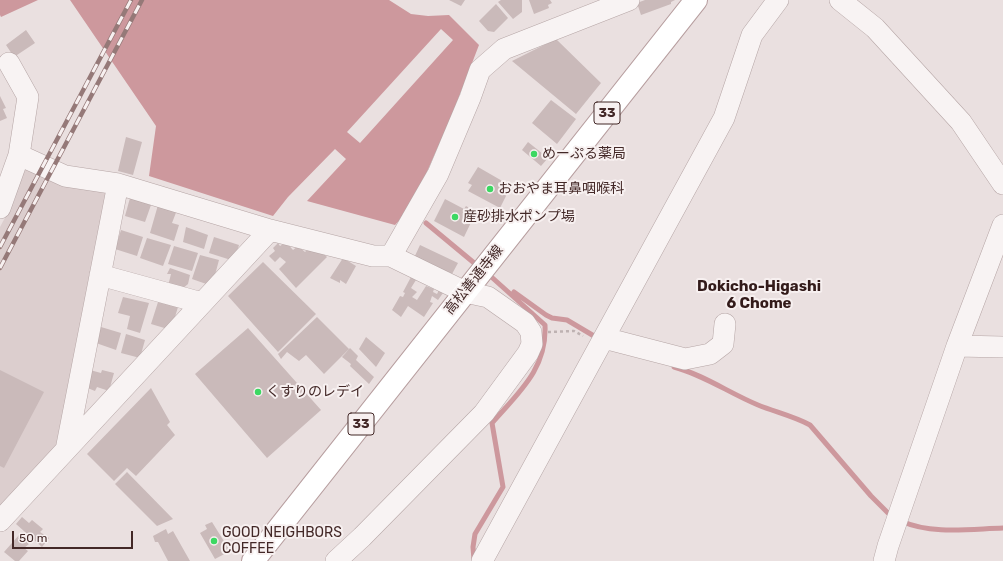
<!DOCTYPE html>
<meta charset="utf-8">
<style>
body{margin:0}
#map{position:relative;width:1003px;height:561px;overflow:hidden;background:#eae0e0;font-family:Rubik,sans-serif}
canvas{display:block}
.scale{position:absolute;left:12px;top:531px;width:121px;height:18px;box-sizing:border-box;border:2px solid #432827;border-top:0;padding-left:5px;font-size:12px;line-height:14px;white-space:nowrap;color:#432827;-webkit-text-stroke:3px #f7f0f0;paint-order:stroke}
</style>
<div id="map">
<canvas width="1003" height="561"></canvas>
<div class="scale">50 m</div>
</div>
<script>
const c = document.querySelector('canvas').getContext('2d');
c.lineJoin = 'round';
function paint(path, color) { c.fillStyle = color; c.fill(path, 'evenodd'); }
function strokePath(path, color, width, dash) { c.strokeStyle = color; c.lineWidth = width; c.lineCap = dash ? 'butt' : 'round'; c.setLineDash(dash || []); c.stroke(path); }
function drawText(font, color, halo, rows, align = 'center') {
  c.font = font + ' Rubik,"Noto Sans JP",sans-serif'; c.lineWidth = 4; c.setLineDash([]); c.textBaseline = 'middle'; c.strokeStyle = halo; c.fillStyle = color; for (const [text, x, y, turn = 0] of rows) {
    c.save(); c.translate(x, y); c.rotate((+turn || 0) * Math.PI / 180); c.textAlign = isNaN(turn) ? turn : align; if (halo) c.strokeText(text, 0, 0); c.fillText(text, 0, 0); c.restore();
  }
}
paint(new Path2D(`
 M28 166 103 190 108 198 56 453 0 513V227L15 199 18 180Z`), '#dccece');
paint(new Path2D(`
 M0 0H38L1 17 0 15Z
 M70 0H389L411 14 428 16 449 15 479 45 452 115 411 208 395 225 307 201 346 159 335 149 288 197 273 216 149 176 156 126ZM441 29 453 40 360 143 347 132Z`), '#cd989d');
strokePath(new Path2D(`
 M426 223 479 267
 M514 292 546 315 552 318 567 320 594 336
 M674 367C704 375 729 393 758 405 775 412 793 416 810 425L871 496 892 517
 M901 521C932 535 970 529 1003 528
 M474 560 473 547 475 534 503 487 492 423C519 392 547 369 545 325L487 273`), '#cd989d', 5);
paint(new Path2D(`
 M449 0H465L461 6Z
 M501 0H522V12L513 19 498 2Z
 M529 0H550L552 3 548 5 549 8 534 14Z
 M645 0H675L671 2V4L641 15 637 3Z
 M496 4 508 18 494 32 488 31 479 21Z
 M26 30 35 43 14 57 6 45Z
 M556 39 601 83 576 114 512 61Z
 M0 96 6 108 3 109 7 118 0 121Z
 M551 100 576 119 557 144 532 123Z
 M126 137 142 142 133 175 118 171Z
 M528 142 548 158 541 166 522 150Z
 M478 167 511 186 500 208 468 191 472 185 468 183Z
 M130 198 151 205 145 222 125 216Z
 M445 199 464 209 466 206 476 212 464 237 434 221Z
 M158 205 177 210 172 223 179 225 174 241 150 233Z
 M186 227 208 235 204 249 183 242Z
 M121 230 143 237 137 256 115 249Z
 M214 237 239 245 234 261 209 253Z
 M147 238 171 245 163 266 140 258Z
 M286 242 293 250 298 246 305 252 308 249 322 252 327 257 296 288 279 269 286 262 280 257 275 262 269 256 275 251 273 248 278 243 280 246Z
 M420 245 458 263 452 274 414 258Z
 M174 246 198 253 192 271 168 264Z
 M200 255 219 260 212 286 192 279Z
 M343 258 356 266 346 284 340 280V283L330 278Z
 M263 262 316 314 278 352 228 296Z
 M170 268 190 275 188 284 182 289 168 286 171 274H167Z
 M411 277 416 280 411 288 417 292 412 297 417 300 426 286 434 289 433 292 437 294 439 290 443 293 438 300 432 296 430 302 433 303 424 317 408 306 401 317 392 310 400 296 403 297 405 293 403 292Z
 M123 297 149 303 140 333 127 329 130 316 118 313Z
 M158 302 178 307 171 330 151 324Z
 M317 317 349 349 324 374 306 355 299 361 287 352 281 359 278 354Z
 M101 327 121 333 116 350 96 343Z
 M248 328 321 410 267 458 195 374Z
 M126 334 145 340 140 358 121 353Z
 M366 337 385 353 376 367 359 349Z
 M350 348 358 356 356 360 374 377 369 384 350 366 351 364 342 357Z
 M0 370 44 392 4 468 0 466Z
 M90 370 101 373 102 370 114 373 109 391 97 387 95 391 85 387Z
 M151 388 170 422 167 425 175 435 136 476 127 468 114 481 87 454Z
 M127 472 173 519 157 526 115 484Z
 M22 517 29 523 32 520 43 529 40 532 49 538 42 547 16 524Z
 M212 522 230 551 215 559 200 533 207 529 205 525Z
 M166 529 168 534 173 531 190 561H168L158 542H155L153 536Z
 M19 535 29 544 24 548 28 551 19 561H15L4 552Z`), '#cababa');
const minor = new Path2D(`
 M840 0 875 28 961 122 1003 184
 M9 63 28 97 19 155
 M0 208 19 155 65 176 118 184 270 230 373 256H391L465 292 488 297 525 323 531 332 532 344 528 353 484 413 362 537 336 561
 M391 256 438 174 470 98 480 70 504 49 629 0
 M100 275 202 303
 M604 338 685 359 710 354 723 344 725 324
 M957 346 1003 347
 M66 450 118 184
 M0 521 270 230
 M482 561 724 118 752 35 778 0
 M884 561 888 546 957 346 1003 225`);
const major = new Path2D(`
 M253 561 696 0`);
strokePath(minor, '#b5a5a5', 22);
strokePath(major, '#b79e9f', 24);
strokePath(new Path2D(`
 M548 332 574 331 583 336`), '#beb2b2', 2.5, [3, 3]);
strokePath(minor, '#f8f3f3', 21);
strokePath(major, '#fff', 22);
const rail = new Path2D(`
 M0 247 131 0
 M0 268 142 0`);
strokePath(rail, '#957978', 4.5);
strokePath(rail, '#f7f0f0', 3, [9]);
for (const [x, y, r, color] of [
 [534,154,4,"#3cd862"],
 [490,189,4,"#3cd862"],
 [455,217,4,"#3cd862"],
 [258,392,4,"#3cd862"],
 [214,541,4,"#3cd862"]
]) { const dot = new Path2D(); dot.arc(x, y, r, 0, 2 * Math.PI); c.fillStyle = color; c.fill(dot); strokePath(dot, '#f7f0f0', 1.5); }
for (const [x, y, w] of [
 [607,113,26],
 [361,424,26]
]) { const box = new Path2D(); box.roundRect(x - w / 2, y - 11, w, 22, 3); c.fillStyle = '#f7f0f0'; c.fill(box); strokePath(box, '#432827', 1); }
drawText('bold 13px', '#432827', null, [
 ["33",607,113],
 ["33",361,424]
]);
drawText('14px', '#432827', '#f7f0f0', [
 ["めーぷる薬局",542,154],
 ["おおやま耳鼻咽喉科",498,189],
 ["産砂排水ポンプ場",463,217],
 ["くすりのレデイ",266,392],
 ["GOOD NEIGHBORS",222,533],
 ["COFFEE",222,549]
], 'left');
drawText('14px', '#432827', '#f7f0f0', [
 ["高松善通寺線",474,280,-51]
]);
drawText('bold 15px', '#331b1a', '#f7f0f0', [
 ["Dokicho-Higashi",759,287],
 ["6 Chome",759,304]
]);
</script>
